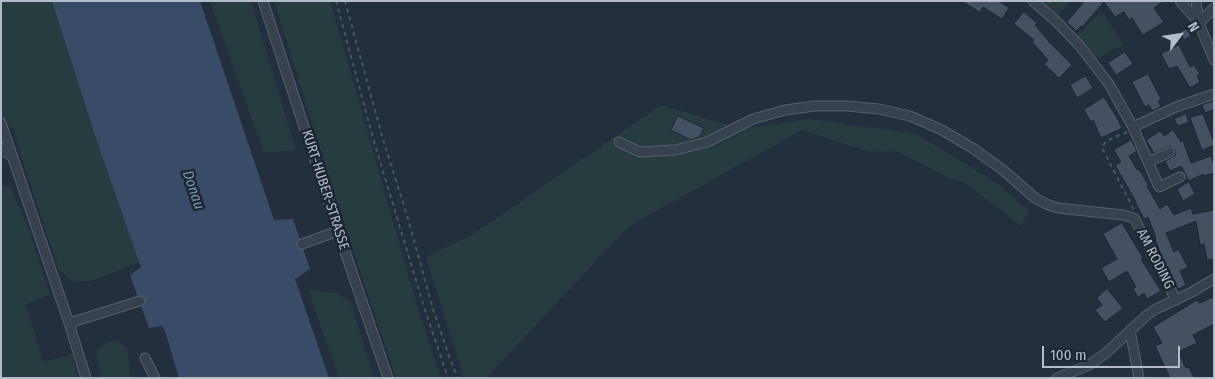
<!DOCTYPE html>
<style>
body{margin:0}
#map{position:relative;width:1215px;height:379px;overflow:hidden;background:#242f3e;font-family:"Fira Sans Condensed",sans-serif}
canvas{display:block}
.frame{position:absolute;inset:0;border:2px solid #b4bcc9;pointer-events:none}
.north{position:absolute;left:1155px;top:10px;width:50px;height:50px;-webkit-text-stroke:4px #1d2633;paint-order:stroke;rotate:59deg;font-size:14px;font-weight:700;line-height:20px;text-align:center;color:#b4bcc9}
.north::after{content:'';display:block;margin:auto;width:18px;height:22px;background:#b4bcc9;clip-path:polygon(50% 0,100% 100%,50% 72%,0 100%)}
.scale{position:absolute;left:1042px;top:346px;width:138px;height:22px;box-sizing:border-box;border:2px solid #b4bcc9;border-top:0;padding-left:6px;font-size:15px;line-height:18px;white-space:nowrap;color:#b4bcc9;-webkit-text-stroke:4px #1d2633;paint-order:stroke}
</style>
<div id="map">
<canvas width="1215" height="379"></canvas>
<div class="frame"></div>
<div class="north">N</div>
<div class="scale">100 m</div>
</div>
<script>
const c = document.querySelector('canvas').getContext('2d');
c.lineJoin = 'round';
function paint(path, color) { c.fillStyle = color; c.fill(path, 'evenodd'); }
function strokePath(path, color, width, dash) { c.strokeStyle = color; c.lineWidth = width; c.lineCap = dash ? 'butt' : 'round'; c.setLineDash(dash || []); c.stroke(path); }
function drawText(font, color, halo, rows, align = 'center') {
  c.font = font + ' "Fira Sans Condensed",sans-serif'; c.lineWidth = 5; c.setLineDash([]); c.textBaseline = 'middle'; c.strokeStyle = halo; c.fillStyle = color; for (const [text, x, y, turn = 0] of rows) {
    c.save(); c.translate(x, y); c.rotate((+turn || 0) * Math.PI / 180); c.textAlign = isNaN(turn) ? turn : align; if (halo) c.strokeText(text, 0, 0); c.fillText(text, 0, 0); c.restore();
  }
}
paint(new Path2D(`
 M1 1H52L96 139 140 262 91 281 73 282 59 270 19 149 14 128 1 123Z
 M210 1H251L296 150 264 153Z
 M274 1H330L418 309 441 378H396L331 184Z
 M1040 1H1070L1058 16Z
 M1102 12 1124 44 1096 59 1075 36Z
 M661 105 741 129 809 119 917 134 998 184 1029 211 1021 226 964 182 952 180 898 152 867 151 802 130 629 226 486 378H464L426 257 472 235Z
 M1 185 11 188 29 230 39 262 50 295 26 304 43 362 72 354 78 378H1Z
 M308 290 336 293 350 301 374 378H339Z
 M117 340 128 349 130 378H101L96 352 106 343Z`), '#263c3f');
paint(new Path2D(`
 M52 1H200L274 220 293 219 310 269 295 279 329 378H179L165 331 162 326 149 328 130 275 141 267 96 139Z`), '#394c67');
const building = new Path2D(`
 M962 1H999L1009 8 1002 19 983 7 980 12Z
 M1085 1H1164L1154 8 1164 22 1143 35 1132 18 1129 20 1124 12 1115 17 1104 2 1082 27 1081 26 1076 31 1067 22Z
 M1024 12 1037 23 1035 25 1050 43 1072 65 1059 78 1044 64 1048 60 1032 42 1034 40 1014 24Z
 M1187 29 1191 36 1184 40 1180 32Z
 M1179 45 1190 67 1194 65 1200 74 1197 76 1200 82 1190 88 1177 66 1169 69 1161 54Z
 M1125 52 1133 64 1116 75 1108 63Z
 M1148 74 1161 99 1158 101 1161 107 1152 111 1149 105 1145 107 1132 82Z
 M1086 76 1093 88 1077 98 1070 85Z
 M1104 97 1116 116 1122 128 1101 138 1093 120 1091 122 1084 110Z
 M1214 101V109L1205 113 1202 105Z
 M1186 114 1189 122 1178 126 1174 119Z
 M1203 114 1214 142V145L1202 150 1190 118Z
 M678 116 704 128 699 137 691 140 671 130Z
 M1173 130 1181 142 1183 141 1191 163 1211 156 1214 165V173L1204 176 1203 174 1189 181 1181 166 1170 171 1165 161 1175 156 1176 153 1175 149 1170 146 1154 153 1146 140 1160 131 1164 136Z
 M1131 140 1137 151 1129 156 1137 170 1139 169 1149 186H1147L1160 209 1167 204 1174 215 1191 208 1193 214 1214 210V259L1207 260 1204 244 1200 245 1196 221 1166 233 1174 252 1178 249 1188 267 1180 271 1186 285 1178 289 1163 260 1155 239 1156 238 1148 217 1144 219 1135 202H1136L1115 165 1121 162 1114 150Z
 M1189 182 1195 194 1183 201 1177 189Z
 M1122 223 1143 258 1141 259 1161 291 1147 299 1144 293 1138 297 1133 289 1136 287 1127 271 1109 282 1101 268 1117 259 1103 234Z
 M1107 289 1123 308 1105 322 1095 310 1102 305 1097 298Z
 M1214 297V324L1193 335 1197 343 1178 352 1186 368 1189 367 1194 378H1170L1155 346 1162 343 1153 327 1197 300 1199 303Z`);
paint(building, '#455162');
strokePath(building, '#1f2835', 1);
const minor = new Path2D(`
 M263 1 338 231 388 378
 M1033 1 1057 22 1079 45 1109 84 1133 127 1159 187 1180 177
 M1180 1 1199 23 1214 60
 M1196 1 1199 22
 M1199 23 1214 8
 M1 123 69 323 86 378
 M1133 127 1176 107 1214 94
 M619 142 640 152 675 150 707 142 753 119 785 110 815 106H847L879 109 910 116 942 130 974 149 1003 170 1035 198 1046 204 1058 208 1123 215 1134 218 1176 300
 M1 149 13 157
 M1148 162 1170 152
 M302 244 338 231
 M69 323 140 301
 M1130 330 1139 378
 M145 358 155 378
 M1057 378 1089 365 1106 353 1147 315 1156 309 1192 292 1214 279`);
strokePath(minor, '#565f6c', 11);
strokePath(new Path2D(`
 M336 1 373 138 424 307 448 378
 M345 1 382 136 409 222 432 306 450 359 458 378
 M1127 132 1106 141 1102 148 1134 210`), '#44595c', 2, [4, 4]);
strokePath(minor, '#38414e', 9);
drawText('14px', '#b4bcc9', '#1d2633', [
 ["KURT-HUBER-STRASSE",325,190,72],
 ["AM RODING",1155,259,63]
]);
drawText('italic 15px', '#7c92b1', '#1d2633', [
 ["Donau",193,190,71]
]);
</script>
